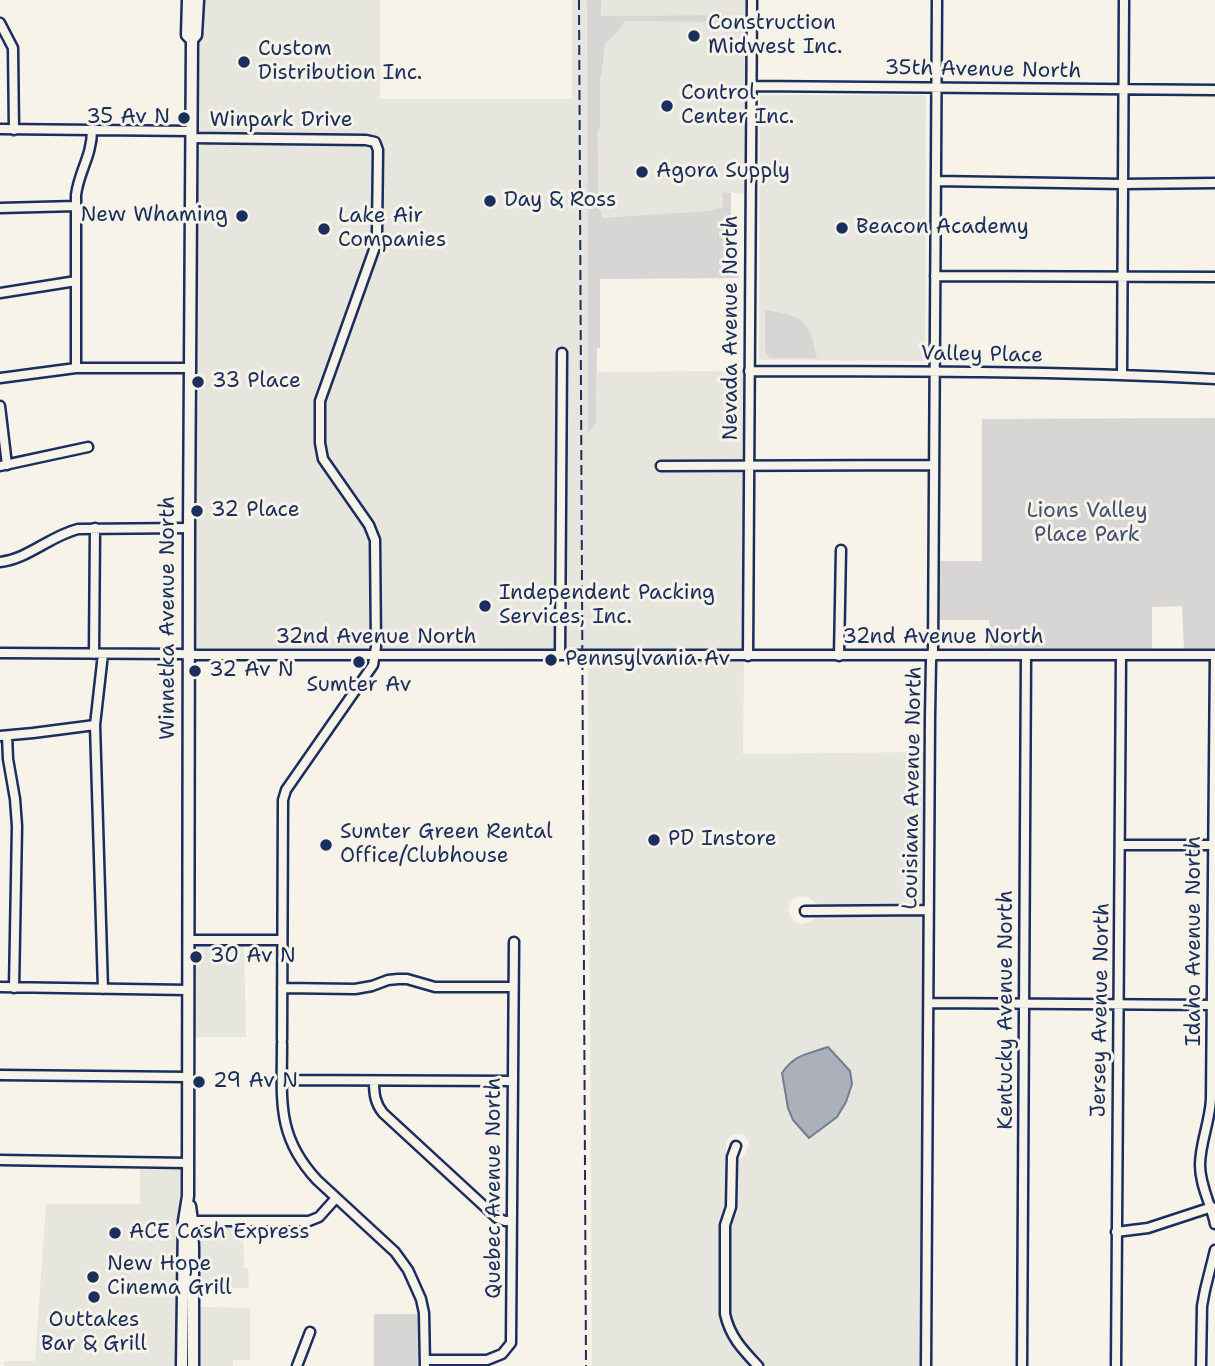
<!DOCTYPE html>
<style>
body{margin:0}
canvas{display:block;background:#f7f3e8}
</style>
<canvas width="1215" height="1366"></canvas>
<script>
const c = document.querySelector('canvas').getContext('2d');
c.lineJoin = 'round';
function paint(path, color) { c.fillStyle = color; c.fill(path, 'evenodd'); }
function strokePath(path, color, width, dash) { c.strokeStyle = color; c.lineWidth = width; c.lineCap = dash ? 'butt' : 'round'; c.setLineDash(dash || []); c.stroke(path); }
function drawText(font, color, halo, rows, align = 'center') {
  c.font = font + ' "Shantell Sans",sans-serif'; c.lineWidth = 6; c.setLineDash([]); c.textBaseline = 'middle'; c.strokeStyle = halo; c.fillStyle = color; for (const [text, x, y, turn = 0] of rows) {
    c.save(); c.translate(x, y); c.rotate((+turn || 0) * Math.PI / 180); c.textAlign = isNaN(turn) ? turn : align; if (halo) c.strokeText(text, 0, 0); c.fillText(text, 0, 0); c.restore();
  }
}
paint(new Path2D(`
 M201 0H380V99H572V0H587L588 431 596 424 597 372 744 371 742 647 740 649H596L384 648 382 646 380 539 378 531 371 520 328 458 325 445 324 404 333 375 380 251 383 147 378 140 368 134H203L198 132 197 129Z
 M601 0H746V194L722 192 723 207 708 211 602 219 599 201V144L597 129 600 128V78L602 72 605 44 617 33 625 21 725 15 601 16Z
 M760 95H926L925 361 759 360Z
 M204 143 368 145 373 150 372 242 315 399V448L317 458 324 471 367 533 370 543V644L366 648H199L196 647 197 149Z
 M588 662H744L743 754 925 752 923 901 921 904 819 905 808 897 802 896 793 899 788 908 789 913 794 922 801 924 811 922 817 916 822 915 919 914 923 919 920 1366H764L742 1342 733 1329 729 1302V1225L735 1210V1162L746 1153 749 1142 743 1134H737L731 1135 727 1140 726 1146 727 1205 721 1226 719 1302 721 1318 729 1340 752 1366H592Z
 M199 946H244L246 1037H195L194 949Z
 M140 1165 177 1166 180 1168V1171L178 1366H4V1361H35L46 1204H140Z
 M243 1224 244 1268H248L249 1288H198L196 1227 200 1225Z
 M197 1307 250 1308V1360H233V1366H197Z`), '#e6e5de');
paint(new Path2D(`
 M587 0H601V16L725 15 726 21 725 22 625 21 617 33 605 44 602 72 600 78V128L597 130C601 159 595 190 602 218L708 211 723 207 722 192 731 193V250L739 278 600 279V348H597L596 424 588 433Z
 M765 310C803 316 809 319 817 358H770L765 351Z
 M1215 418V651H1184L1182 606 1152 607V650L990 651 989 620H937V561H982V419Z
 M374 1314H420V1366H374Z`), '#d7d6d4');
const water = new Path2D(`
 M828 1047 850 1071 852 1084 846 1102 837 1117 809 1138 793 1120 788 1108 782 1073C795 1054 808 1054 828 1047Z`);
paint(water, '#acb0b9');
strokePath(water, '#727c95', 2);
const minor = new Path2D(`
 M0 23 13 48 14 130
 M751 86 1215 90
 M0 129 191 131
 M191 138 366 140 375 142 378 150 377 234 375 247 320 401V443L323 459 369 525 375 540 376 647 373 665 286 790 283 800 282 1040
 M936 181 1123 184 1215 183
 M0 208 76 206
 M935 276 1215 277
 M0 293 76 281
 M76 368V195C79 171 92 156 92 130
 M749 371C904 371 1060 371 1215 379
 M1122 374 1124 0
 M0 378 76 368H190
 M0 406 7 465
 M0 466 88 447
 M661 466 934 465
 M0 562C28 559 50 536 78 529L189 528
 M0 653 180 654 197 655H1215
 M94 654 95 528
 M560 655 562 353
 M1215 655 1211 1099C1210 1122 1200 1143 1200 1165 1200 1186 1211 1204 1215 1224
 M748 656 752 0
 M839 656 841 550
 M0 736 33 733 95 725
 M7 736 8 759 15 799 17 826 14 988
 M1120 845H1215
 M805 911 929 910
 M188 940H282
 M0 987 188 990
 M282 988 355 989 372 986 388 980 398 979H407L435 987H513
 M103 989 95 725 103 654
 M929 1003 1215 1005
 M282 1044C282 1100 276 1136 317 1180L395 1252 408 1270 421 1299 424 1313 425 1366
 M0 1075 188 1077
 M282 1080 513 1081
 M374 1081C374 1094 375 1103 383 1113L497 1218 505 1221H512
 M736 1146 732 1157 731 1207 725 1225V1314C730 1337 743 1350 758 1366
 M0 1160 188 1163
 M187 1221H309L319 1217 336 1198
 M1116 1232 1148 1228 1212 1207
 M426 1360H487L502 1354 511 1343 514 942
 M297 1366 310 1332
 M926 1366 930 716 931 661 933 649 937 0
 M1022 1366 1026 655
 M1116 1366 1121 655
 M1201 1366 1202 1306 1205 1290 1215 1250`);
const major = new Path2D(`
 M192 40 196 35 198 0
 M190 1206 192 1221 193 1248V1366
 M182 1366 184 1221 188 1196 189 528 192 40 187 35 188 0`);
strokePath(minor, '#1b2f5e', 13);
strokePath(major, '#1b2f5e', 15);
strokePath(minor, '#f7f3e8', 8);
strokePath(major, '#f7f3e8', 10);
strokePath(new Path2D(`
 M579 0 586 1366`), '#1b2f5e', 2, [10, 5]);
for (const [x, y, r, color] of [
 [694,36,7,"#1b2f5e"],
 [244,62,7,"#1b2f5e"],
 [667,106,7,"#1b2f5e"],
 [184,118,7,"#1b2f5e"],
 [642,172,7,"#1b2f5e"],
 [490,201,7,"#1b2f5e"],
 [242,216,7,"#1b2f5e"],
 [842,228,7,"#1b2f5e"],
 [324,229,7,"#1b2f5e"],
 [198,382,7,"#1b2f5e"],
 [197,511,7,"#1b2f5e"],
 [485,606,7,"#1b2f5e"],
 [551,660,7,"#1b2f5e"],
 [359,662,7,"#1b2f5e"],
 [195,671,7,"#1b2f5e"],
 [654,840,7,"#1b2f5e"],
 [326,845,7,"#1b2f5e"],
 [196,957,7,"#1b2f5e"],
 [199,1082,7,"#1b2f5e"],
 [115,1233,7,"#1b2f5e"],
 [93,1277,7,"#1b2f5e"],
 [94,1297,7,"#1b2f5e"]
]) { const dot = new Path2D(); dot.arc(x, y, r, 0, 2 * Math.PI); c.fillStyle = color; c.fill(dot); strokePath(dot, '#f7f3e8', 2.5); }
drawText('21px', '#1b2f5e', '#f7f3e8', [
 ["Construction",708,24],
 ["Midwest Inc.",708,48],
 ["Custom",258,50],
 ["Distribution Inc.",258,74],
 ["Control",681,94],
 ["Center Inc.",681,118],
 ["35 Av N",170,118,"right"],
 ["Agora Supply",656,172],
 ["Day & Ross",504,201],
 ["New Whaming",228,216,"right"],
 ["Lake Air",338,217],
 ["Companies",338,241],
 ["Beacon Academy",856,228],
 ["33 Place",212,382],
 ["32 Place",211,511],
 ["Independent Packing",499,594],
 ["Services, Inc.",499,618],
 ["Pennsylvania Av",565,660],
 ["32 Av N",209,671],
 ["Sumter Av",359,686,"center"],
 ["Sumter Green Rental",340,833],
 ["Office/Clubhouse",340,857],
 ["PD Instore",668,840],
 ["30 Av N",210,957],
 ["29 Av N",213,1082],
 ["ACE Cash Express",129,1233],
 ["New Hope",107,1265],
 ["Cinema Grill",107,1289],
 ["Outtakes",94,1321,"center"],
 ["Bar & Grill",94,1345,"center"]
], 'left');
drawText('21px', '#1b2f5e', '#f7f3e8', [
 ["35th Avenue North",983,70,1],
 ["Winpark Drive",281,121],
 ["Nevada Avenue North",732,328,-90],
 ["Valley Place",982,355,1],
 ["Winnetka Avenue North",169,618,-90],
 ["32nd Avenue North",376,638],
 ["32nd Avenue North",943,638],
 ["Louisiana Avenue North",913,788,-89],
 ["Idaho Avenue North",1195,941,-90],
 ["Kentucky Avenue North",1007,1010,-90],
 ["Jersey Avenue North",1101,1010,-89],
 ["Quebec Avenue North",495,1188,-90]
]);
drawText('21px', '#415076', '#f7f3e8', [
 ["Lions Valley",1087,512],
 ["Place Park",1087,536]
]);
</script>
